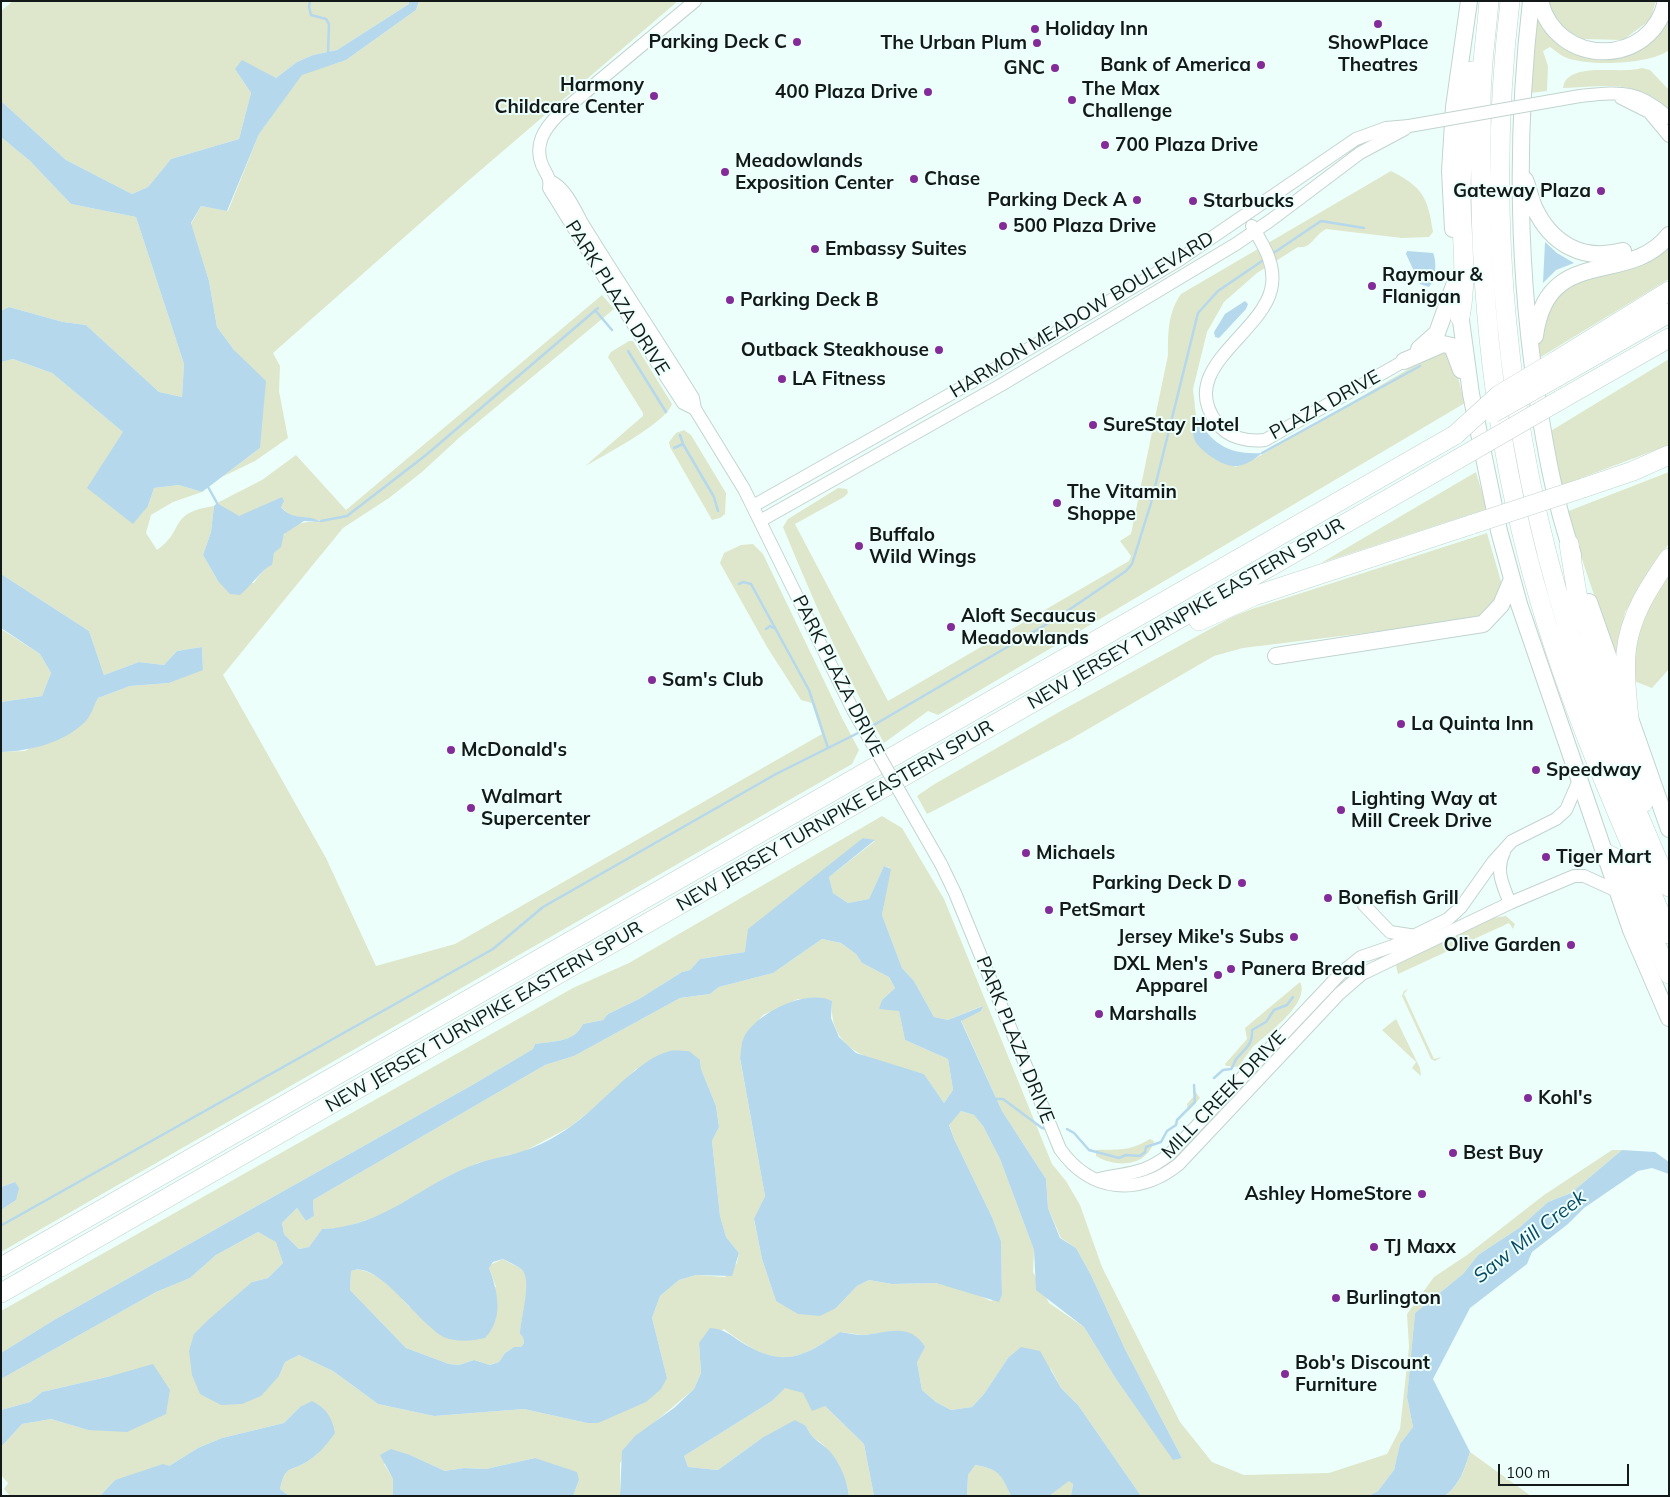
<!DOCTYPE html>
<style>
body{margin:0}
#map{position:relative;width:1670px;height:1497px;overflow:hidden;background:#ecfffa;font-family:Mulish,sans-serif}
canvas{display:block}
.frame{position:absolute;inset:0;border:2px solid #131918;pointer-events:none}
.scale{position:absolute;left:1498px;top:1464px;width:131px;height:22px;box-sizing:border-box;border:2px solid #131918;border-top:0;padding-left:6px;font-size:15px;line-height:18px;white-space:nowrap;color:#131918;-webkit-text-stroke:4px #ecfffa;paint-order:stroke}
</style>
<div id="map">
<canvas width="1670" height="1497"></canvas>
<div class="frame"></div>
<div class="scale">100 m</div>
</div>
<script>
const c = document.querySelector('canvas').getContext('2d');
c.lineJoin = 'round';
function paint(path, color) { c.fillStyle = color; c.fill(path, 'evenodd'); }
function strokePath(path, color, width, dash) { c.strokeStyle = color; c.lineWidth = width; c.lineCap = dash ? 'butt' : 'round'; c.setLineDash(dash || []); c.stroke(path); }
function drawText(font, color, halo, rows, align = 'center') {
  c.font = font + ' Mulish,sans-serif'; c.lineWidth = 4; c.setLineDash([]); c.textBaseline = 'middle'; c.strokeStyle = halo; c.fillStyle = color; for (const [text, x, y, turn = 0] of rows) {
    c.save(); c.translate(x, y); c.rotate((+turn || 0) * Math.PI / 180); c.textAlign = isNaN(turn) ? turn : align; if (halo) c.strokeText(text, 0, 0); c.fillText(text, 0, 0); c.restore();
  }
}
paint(new Path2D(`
 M13 1H409V4L337 50 313 55 297 62 276 78 235 69 251 93 239 139 171 159 148 187 132 194 66 160 1 101V11Z
 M419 1H678L468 181 273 353 280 366 279 391 288 438 255 461 222 477 260 448 234 350 217 327 209 281 191 224 201 206 228 211 259 134 302 74 346 60 416 10Z
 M1548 1H1656L1650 20 1623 40 1583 39 1557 26Z
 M1538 13 1549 32 1626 54 1669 15V50C1650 65 1589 66 1567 58 1561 56 1556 51 1550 47L1543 51 1548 66 1547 91 1530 93Z
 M1642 68 1650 70 1669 90V109C1634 78 1605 87 1563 88 1567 60 1621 75 1642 68Z
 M1 137 30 161 71 204 136 217 184 364 182 397 159 392 86 325 63 322 9 307 1 311Z
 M1391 171C1423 187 1428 198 1433 232L1429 237 1402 238 1326 229C1314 235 1312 249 1298 247L1257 273 1224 302 1207 332 1193 389 1196 416 1193 417 1217 460 1236 467 1256 458 1412 367 1440 351 1449 350C1457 367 1459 385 1465 403L938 715 928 711 884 743C845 674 813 600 783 527L788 519 838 488 847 489 848 493 844 497 795 524 888 701 1129 561 1131 556 1120 541 1131 534 1168 355C1168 333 1168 312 1181 294Z
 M1669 243V279L1539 358 1538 335 1546 308 1565 285Z
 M602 295 614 309 460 437 422 472 389 498 343 528 223 675 326 858 376 966 455 944 822 734 812 703 801 700 767 647 720 563 724 553 741 545 753 544 763 554 842 718 859 750 852 764 1 1252V1210L16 1200 15 1182 1 1187V752L25 751 86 720 98 698 130 686 169 683 203 669 202 647 177 651 164 665 139 662 104 675 89 631 1 574V362L13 359 52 373 123 432 148 506 154 488 179 485 202 492 173 502 151 515 146 533 157 550C186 530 167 513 214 506L211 532 203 555 218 581 254 583C261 571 271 566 274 553 281 548 280 541 284 535 293 520 308 523 321 521L310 518 291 516 281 507 282 497 239 517 217 503 262 480 296 455 346 510Z
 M629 341H633L672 404C665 424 604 455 584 467L643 416V413L608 357 611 352Z
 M1669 359V445L1560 486 1549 432Z
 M684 430 691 435 726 493 725 514 720 518 712 520 670 447 669 442 676 433Z
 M1476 472 1487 509 1321 563Z
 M1669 472V543L1625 612 1616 660 1566 512Z
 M1487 533 1502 585 1499 602 1480 619 1243 648 1214 656 1071 739 935 810 927 814 917 796 933 785 1059 712 1232 617 1252 609Z
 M1669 573V669L1652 688 1634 681 1635 632Z
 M1 629 40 654 51 673 42 696 1 702Z
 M882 816 902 828 944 899 1052 1164 1066 1181 1080 1205 1102 1267 1180 1422 1212 1462 1244 1475 1329 1473 1387 1454 1400 1429 1409 1347 1407 1314 1434 1277 1467 1255 1544 1195 1612 1150H1622L1571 1193 1548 1202 1519 1228 1478 1255 1463 1274 1415 1313 1407 1397 1413 1427 1400 1444 1394 1470 1378 1491 1369 1496H1141L1078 1405 1061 1388 1051 1369 1008 1358 984 1394 972 1407 951 1410 936 1402 922 1390 917 1362 902 1331 863 1335 840 1332C790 1367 773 1366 724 1329L699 1343 701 1373 694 1389 655 1422 620 1463V1496H573L579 1480 535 1458 486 1469 464 1468 445 1471 410 1455 384 1464 393 1479V1496H289L280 1489C286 1463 290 1473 308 1461 315 1457 320 1450 326 1445L300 1407 284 1423 222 1438 198 1448 169 1466 115 1480 100 1496H10L4 1489 8 1483 1 1475V1447L22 1424 51 1419 88 1430 111 1376 42 1392 30 1402 1 1410V1379L156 1292 190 1278 216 1255 258 1232 277 1242 283 1263 268 1278 252 1282 279 1376 285 1362 299 1355 333 1371 378 1404 434 1416 524 1409 587 1423 667 1378 652 1318 660 1296 679 1280 696 1275 725 1277 737 1263 739 1253 726 1237 720 1216 712 1141 719 1127 716 1106 701 1069 700 1060 636 1069 611 1094 570 1127 525 1151 478 1163 447 1177 382 1215 342 1228 322 1229 309 1247 299 1249 284 1234 282 1223 297 1208 306 1221 314 1216 313 1200 545 1065 574 1056 680 998 710 994 719 987 773 973 822 939 841 943 856 954 862 963 889 977 895 988 882 1000 899 1010 905 1040 948 1059 953 1090 944 1103 924 1074C882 1061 828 1058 832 1001L798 999 763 1015 743 1039 740 1059 765 1196 754 1220 762 1259 776 1301 836 1308 857 1286 869 1280 892 1284 936 1283 969 1291 991 1301 1002 1295 1001 1241 992 1217 954 1139 949 1124 961 1111 974 1115 983 1126 1000 1159 1034 1250 1033 1272 1049 1303 1084 1327 1116 1379 1173 1459 1182 1458 1125 1349 1091 1275 1076 1248 1061 1238 1048 1208 1046 1179 1002 1111 961 1020 981 1011 982 1006 948 1020 934 1017 914 981 902 968 882 915 890 868 884 866 869 899 848 903 833 893 829 877 875 841 863 838 745 952 700 959 690 970 682 972 639 999 608 1014 603 1020 583 1024C574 1043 553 1041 535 1044L533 1049 474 1084 54 1320 1 1353V1311L573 988 629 963Z
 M1506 916 1515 924 1513 929 1509 923 1398 974 1396 965 1493 918Z
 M1300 982C1311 1004 1265 1035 1252 1048 1247 1054 1243 1061 1238 1067L1226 1066 1225 1064 1247 1039 1245 1028Z
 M1408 989 1404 994 1434 1059 1442 1057 1435 1061 1431 1059 1402 996 1404 991Z
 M1396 1019 1420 1068 1421 1076 1412 1068 1416 1062 1382 1030Z
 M1193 1088 1200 1098 1188 1111 1187 1104 1194 1096Z
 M1150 1139 1154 1141C1147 1167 1116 1168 1096 1156V1150C1120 1149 1128 1152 1150 1139Z
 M503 1259C509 1263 515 1265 520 1268 535 1277 520 1320 520 1334L523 1337 524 1343 521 1347H514L505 1353 499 1362 490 1365 474 1360 459 1365 449 1364 406 1348 350 1290 351 1271C369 1263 400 1294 409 1307L496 1287 489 1268 490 1265Z
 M785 1387 803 1393 824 1405 864 1444 874 1496H849C848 1481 835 1461 827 1449 819 1438 814 1443 806 1426L762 1438 718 1470 688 1467 684 1456 772 1401Z
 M1470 1452 1531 1496H1444C1459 1487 1465 1469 1470 1452Z
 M974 1465C1000 1469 1001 1473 1011 1496H967L968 1475Z
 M1069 1480 1073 1484 1071 1496H1049Z`), '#dee7cc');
paint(new Path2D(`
 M409 1H419L416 10 346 60 302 75 259 134 227 211 201 206 191 223 209 281 217 327 234 350 266 381 260 448 202 492 179 485 154 488 148 506 133 524 87 488 123 432 52 373 13 359 1 362V311L9 307 63 322 86 325 159 392 182 397 184 364 136 217 71 204 30 161 1 137V101L66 160 132 194 148 187 171 159 239 139 251 93 235 69 242 60 276 78 297 62 313 55 337 50 409 4Z
 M1545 242 1557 253 1574 263 1556 270 1543 283Z
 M1407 251 1433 253C1437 261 1436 280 1429 287L1420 284 1406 254Z
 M1245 301 1248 304 1246 309 1219 338 1215 337 1214 332 1225 314Z
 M1196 416C1212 445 1230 455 1262 453 1256 458 1247 465 1238 466 1225 468 1205 454 1197 444 1192 438 1192 425 1193 417Z
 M282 497 284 501 281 507C293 522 308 513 321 522L304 521 284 534 281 547 274 553 272 565C264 567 249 588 240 595L230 594 218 581 203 555 211 532 214 506 217 503 239 516Z
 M1 574 89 631 104 675 139 662 164 665 177 651 202 647 203 670 169 683 130 686 98 698C94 705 91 716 85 722 63 743 31 751 1 752V702L42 696 51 673 40 654 1 628Z
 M863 838 875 840 829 877 833 893 848 903 869 899 884 866 891 869 882 915 902 968 914 981 934 1017 948 1020 983 1006 981 1011 961 1021 1002 1111 1046 1179 1048 1208 1060 1238 1076 1248 1091 1275 1125 1349 1182 1458 1173 1460 1116 1379 1084 1327 1036 1290 1034 1250 1000 1159 983 1126 974 1115 961 1111 949 1125 954 1139 992 1217 1001 1241 1002 1295 999 1302 936 1283 892 1284 869 1280 857 1286 836 1308 820 1316 798 1314 776 1301 762 1259 754 1219 765 1196 740 1058C741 1053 741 1045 743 1039 754 1014 806 988 832 1001L831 1018 839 1037 856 1053 924 1074 944 1103 953 1090 948 1059 905 1040 899 1011 879 1009 882 1000 895 988 889 977 862 963 856 954 841 943 822 939 773 973 719 987 710 994 680 998 574 1056 545 1065 313 1200 314 1216 306 1221 297 1208 282 1223 284 1234 299 1249 309 1247 322 1229C386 1227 422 1182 479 1163 493 1158 509 1156 523 1151 538 1147 557 1136 570 1127 598 1108 640 1057 670 1051 676 1050 683 1051 689 1051L700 1060 701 1069 716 1106 719 1127 712 1141 720 1216 726 1237 739 1253 732 1276 696 1275 679 1280 660 1296 652 1318 667 1378 661 1389 646 1402 598 1423H587L524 1409 434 1416 378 1404 333 1371 299 1355 285 1362 279 1376 261 1396 242 1404 221 1405 200 1394 192 1375 189 1351 194 1334 208 1320 252 1282 268 1278 283 1263 276 1242 258 1232 216 1255 190 1278 156 1292 1 1379V1353L54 1320 474 1084 533 1049 535 1044C553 1041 574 1043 583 1024L603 1020 608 1014 639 999 682 972 690 970 700 959 745 952 748 929ZM503 1259C509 1262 515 1265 520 1268 534 1277 520 1319 520 1334L523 1337 524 1343 521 1347H514L505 1353 499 1362 490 1365 474 1360 459 1365 449 1364 406 1348 350 1290 351 1271C378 1258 421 1328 446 1338 459 1342 472 1341 485 1338 504 1318 498 1292 489 1268L493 1262Z
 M1622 1150 1655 1152 1669 1162V1174L1652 1168 1638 1171 1584 1208 1568 1224 1532 1252 1527 1264 1470 1308 1433 1379 1470 1452C1465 1468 1459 1487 1444 1496H1369L1378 1491 1394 1470 1400 1444 1413 1427 1407 1397 1415 1313 1463 1274 1478 1255 1519 1228 1548 1202 1571 1193Z
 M15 1182 19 1188 16 1200 1 1210V1187Z
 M710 1328C724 1329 729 1334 741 1342 783 1368 802 1358 840 1332 848 1333 856 1335 864 1335 888 1333 910 1322 925 1347L917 1362 922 1390 936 1402 951 1410 972 1407 984 1394 1008 1358 1021 1347 1040 1351 1061 1388 1078 1405 1141 1496H1071L1073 1484 1069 1481 1049 1496H1011C1001 1474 999 1469 975 1465L968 1475 967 1496H874L864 1444 825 1406 812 1411 803 1393 785 1388 772 1401 684 1456 688 1467 718 1470 762 1438 795 1420 806 1426C811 1437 815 1439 824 1446 838 1457 847 1479 849 1496H620L622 1451 635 1436 674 1408 694 1389 701 1373 699 1343Z
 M153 1364 170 1390 166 1414 127 1432 88 1430 51 1419 22 1424 1 1447V1410L30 1402 42 1392 111 1376Z
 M312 1401C326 1408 332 1417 335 1433 328 1443 319 1454 308 1461 290 1473 286 1463 280 1489L289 1496H100L115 1480 163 1464 169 1466 198 1448 222 1438 284 1423 300 1407Z
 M391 1449 410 1455 445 1471 464 1468 486 1469 535 1458 577 1472 579 1480 573 1496H393V1479L380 1455Z`), '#b5d8ec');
strokePath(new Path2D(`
 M310 1 309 7 311 15 326 19 329 24 328 54
 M1272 254 1321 221 1364 228
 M595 310 612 330
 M628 351 666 412
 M680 435 683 444 714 497 718 511
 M674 448 683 444
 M1262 453 1420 366
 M207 485 217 503
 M321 521 347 516 426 455 598 308
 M739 584 743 582 751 584 809 690 828 748
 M766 629 770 626 774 628
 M867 729 1057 618 1126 571 1132 564 1151 503 1198 313 1218 291 1265 259
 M1214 1078 1223 1070 1231 1069C1234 1066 1234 1061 1237 1058 1246 1048 1253 1044 1252 1030L1266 1022 1274 1010 1287 1005 1293 997
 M995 1099H1003L1042 1128 1047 1129
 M1067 1129 1074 1133 1089 1150 1119 1158 1126 1155 1140 1156 1145 1152 1146 1147 1161 1142 1167 1131 1176 1125 1177 1120 1195 1102 1194 1085
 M2 1225 493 949 543 907 776 774 860 732`), '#b5d8ec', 2.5);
const minor = new Path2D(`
 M1580 96C1620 92 1638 89 1669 118
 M1621 98 1649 112 1669 136
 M550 181C565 187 575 210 582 223 618 282 657 339 693 398L695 409 744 489 853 710
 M1252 226C1264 246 1277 266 1271 290 1260 335 1176 370 1217 423 1228 438 1248 442 1265 440L1404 361
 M695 409 683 403 659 366 549 188C551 178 546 174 542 165 534 145 544 129 558 115L695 1
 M753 506 993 370 1179 260 1356 139 1386 128 1409 126
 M760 521 1001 385 1236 244 1271 220 1360 153 1405 129
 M1504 852C1495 870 1503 886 1510 903
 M941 864 955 893 1060 1149C1091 1193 1139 1196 1179 1164L1339 994 1362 974 1510 903 1574 876H1584L1617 891
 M1364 905 1390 932 1416 936
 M1099 1179C1130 1172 1143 1175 1170 1154L1341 973 1361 957 1393 946 1448 919 1461 907 1493 862 1512 841 1556 819 1566 810 1580 778`);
const major = new Path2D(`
 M1531 1C1516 131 1517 260 1536 389 1545 446 1554 501 1573 555
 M1540 1C1556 68 1652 68 1666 1
 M1525 180C1529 189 1530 198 1534 207 1551 244 1583 262 1623 251
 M1453 229 1450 171 1454 107 1469 1
 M1459 306 1471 394 1499 531 1519 604 1631 930 1669 1018
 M1535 336C1547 243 1629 287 1669 235
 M1419 349 1437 333 1456 280
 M1404 361 1443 344 1452 346 1461 370
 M1589 602 1669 829
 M1276 656 1483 624 1501 605 1512 579`);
const highway = new Path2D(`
 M1489 1C1487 27 1483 53 1482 78 1480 98 1482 117 1481 136 1478 295 1496 453 1541 605 1574 718 1623 826 1669 934
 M1510 1C1485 214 1506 431 1570 635 1597 721 1634 804 1669 887
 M1460 317C1468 276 1461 236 1461 194 1461 152 1466 112 1472 71
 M1554 362 1669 291
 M1557 377 1669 313
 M1560 400 1669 338
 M1583 488 1633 471 1669 455
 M1569 544 1577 594 1643 803
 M1199 621 1254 596 1473 524
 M1629 719C1627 697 1624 675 1626 653 1629 617 1649 587 1669 558
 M1605 853 1617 859 1669 974
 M1 1267 1455 435
 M1 1293 1458 459`);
strokePath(minor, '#c2d4cf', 14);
strokePath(major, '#c2d4cf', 18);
strokePath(highway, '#c2d4cf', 20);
strokePath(minor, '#fff', 12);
strokePath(major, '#fff', 16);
strokePath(highway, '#fff', 19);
const minorBridge = new Path2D(`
 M1409 126 1580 96
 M853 710 941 864`);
const highwayBridge = new Path2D(`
 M1493 413 1557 377
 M1455 435 1499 395 1554 362
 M1458 459 1560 400
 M1473 524 1583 488`);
strokePath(minorBridge, '#c2d4cf', 14, []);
strokePath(highwayBridge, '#c2d4cf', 20, []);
strokePath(minorBridge, '#fff', 12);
strokePath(highwayBridge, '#fff', 19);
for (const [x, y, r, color] of [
 [1378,24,5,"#822b99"],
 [1035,29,5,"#822b99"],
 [797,42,5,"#822b99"],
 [1037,43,5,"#822b99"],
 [1261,65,5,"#822b99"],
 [1055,68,5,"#822b99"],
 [928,92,5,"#822b99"],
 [654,96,5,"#822b99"],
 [1072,100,5,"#822b99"],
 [1105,145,5,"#822b99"],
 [725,172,5,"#822b99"],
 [914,179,5,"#822b99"],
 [1601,191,5,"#822b99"],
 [1137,200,5,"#822b99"],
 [1193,201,5,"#822b99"],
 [1003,226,5,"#822b99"],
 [815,249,5,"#822b99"],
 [1372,286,5,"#822b99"],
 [730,300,5,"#822b99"],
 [939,350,5,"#822b99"],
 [782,379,5,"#822b99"],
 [1093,425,5,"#822b99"],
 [1057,503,5,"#822b99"],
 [859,546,5,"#822b99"],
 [951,627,5,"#822b99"],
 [652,680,5,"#822b99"],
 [1401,724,5,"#822b99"],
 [451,750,5,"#822b99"],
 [1536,770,5,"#822b99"],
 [471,808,5,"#822b99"],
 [1341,810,5,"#822b99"],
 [1026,853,5,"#822b99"],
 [1546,857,5,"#822b99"],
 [1242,883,5,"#822b99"],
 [1328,898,5,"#822b99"],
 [1049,910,5,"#822b99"],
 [1294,937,5,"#822b99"],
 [1571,945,5,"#822b99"],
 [1231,969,5,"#822b99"],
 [1218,975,5,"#822b99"],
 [1099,1014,5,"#822b99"],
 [1528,1098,5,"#822b99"],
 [1453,1153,5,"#822b99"],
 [1422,1194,5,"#822b99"],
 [1374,1247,5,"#822b99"],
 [1336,1298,5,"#822b99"],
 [1285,1374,5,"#822b99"]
]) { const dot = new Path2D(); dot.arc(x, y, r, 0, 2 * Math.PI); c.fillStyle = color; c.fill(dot); strokePath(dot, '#ecfffa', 2); }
drawText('bold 19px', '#131918', '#ecfffa', [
 ["Holiday Inn",1045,29],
 ["Parking Deck C",787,42,"right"],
 ["The Urban Plum",1027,43,"right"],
 ["ShowPlace",1378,43,"center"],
 ["Theatres",1378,65,"center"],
 ["Bank of America",1251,65,"right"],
 ["GNC",1045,68,"right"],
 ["Harmony",644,85,"right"],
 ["Childcare Center",644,107,"right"],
 ["The Max",1082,89],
 ["Challenge",1082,111],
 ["400 Plaza Drive",918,92,"right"],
 ["700 Plaza Drive",1115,145],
 ["Meadowlands",735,161],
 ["Exposition Center",735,183],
 ["Chase",924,179],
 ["Gateway Plaza",1591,191,"right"],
 ["Parking Deck A",1127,200,"right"],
 ["Starbucks",1203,201],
 ["500 Plaza Drive",1013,226],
 ["Embassy Suites",825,249],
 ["Raymour &",1382,275],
 ["Flanigan",1382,297],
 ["Parking Deck B",740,300],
 ["Outback Steakhouse",929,350,"right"],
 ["LA Fitness",792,379],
 ["SureStay Hotel",1103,425],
 ["The Vitamin",1067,492],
 ["Shoppe",1067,514],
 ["Buffalo",869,535],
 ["Wild Wings",869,557],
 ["Aloft Secaucus",961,616],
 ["Meadowlands",961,638],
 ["Sam's Club",662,680],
 ["La Quinta Inn",1411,724],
 ["McDonald's",461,750],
 ["Speedway",1546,770],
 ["Walmart",481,797],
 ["Supercenter",481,819],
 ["Lighting Way at",1351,799],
 ["Mill Creek Drive",1351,821],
 ["Michaels",1036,853],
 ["Tiger Mart",1556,857],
 ["Parking Deck D",1232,883,"right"],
 ["Bonefish Grill",1338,898],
 ["PetSmart",1059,910],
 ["Jersey Mike's Subs",1284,937,"right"],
 ["Olive Garden",1561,945,"right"],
 ["DXL Men's",1208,964,"right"],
 ["Apparel",1208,986,"right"],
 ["Panera Bread",1241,969],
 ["Marshalls",1109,1014],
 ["Kohl's",1538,1098],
 ["Best Buy",1463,1153],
 ["Ashley HomeStore",1412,1194,"right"],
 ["TJ Maxx",1384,1247],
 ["Burlington",1346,1298],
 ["Bob's Discount",1295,1363],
 ["Furniture",1295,1385]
], 'left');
drawText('19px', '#131918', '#ecfffa', [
 ["PARK PLAZA DRIVE",617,298,58],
 ["HARMON MEADOW BOULEVARD",1082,315,-31],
 ["PLAZA DRIVE",1325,405,-29],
 ["NEW JERSEY TURNPIKE EASTERN SPUR",1186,614,-30],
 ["PARK PLAZA DRIVE",838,676,63],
 ["NEW JERSEY TURNPIKE EASTERN SPUR",835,816,-30],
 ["NEW JERSEY TURNPIKE EASTERN SPUR",484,1017,-30],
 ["PARK PLAZA DRIVE",1015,1040,68],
 ["MILL CREEK DRIVE",1224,1095,-46]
]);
drawText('italic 20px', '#084965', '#ecfffa', [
 ["Saw Mill Creek",1530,1237,-38]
]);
</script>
